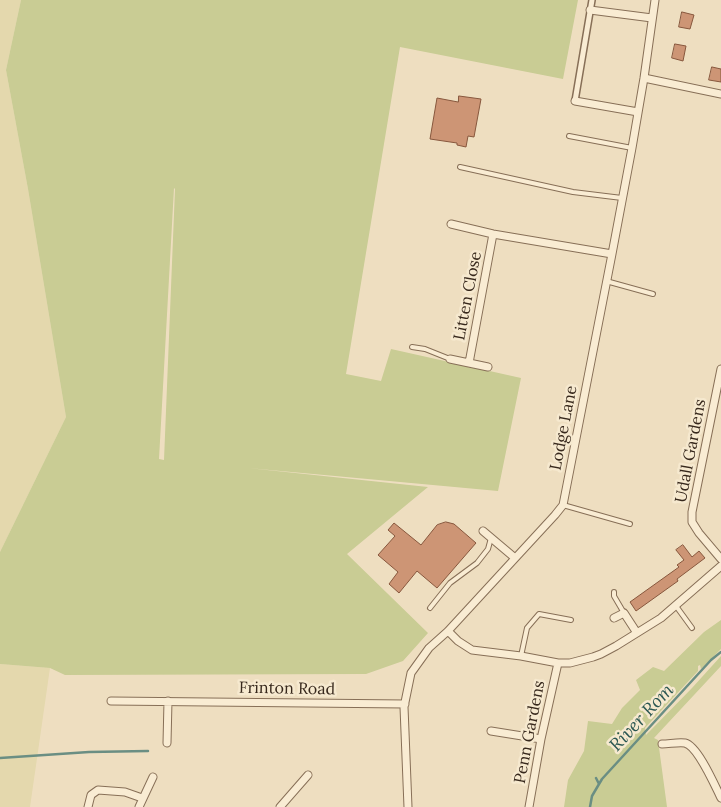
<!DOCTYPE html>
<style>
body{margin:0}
canvas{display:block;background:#eedec0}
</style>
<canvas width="721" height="807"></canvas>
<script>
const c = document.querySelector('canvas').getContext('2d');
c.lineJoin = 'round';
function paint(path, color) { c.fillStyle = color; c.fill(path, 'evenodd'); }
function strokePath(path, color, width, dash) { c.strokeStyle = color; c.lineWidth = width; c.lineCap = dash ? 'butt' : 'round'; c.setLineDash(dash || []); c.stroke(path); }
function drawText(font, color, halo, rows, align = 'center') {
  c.font = font + ' Lora,serif'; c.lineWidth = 5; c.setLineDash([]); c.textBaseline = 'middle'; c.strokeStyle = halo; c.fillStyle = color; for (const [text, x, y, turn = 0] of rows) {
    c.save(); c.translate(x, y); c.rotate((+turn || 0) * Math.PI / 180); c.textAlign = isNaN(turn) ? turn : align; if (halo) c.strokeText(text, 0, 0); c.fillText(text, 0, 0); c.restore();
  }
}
paint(new Path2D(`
 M0 0H21L6 70 28 189 66 417 0 552Z
 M0 664 50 668 30 807H0Z`), '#e4d8ad');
paint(new Path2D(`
 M21 0H578L563 79 400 47 346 374 381 381 391 349 521 378 498 491 248 468 428 487 347 554 428 633 403 661 366 674 65 675 50 668 0 664V552L66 417 28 189 6 70ZM174 188 175 189 164 460 159 459Z
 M721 620V649L701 669 700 665 698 666V671L645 728 646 735 692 688 721 656V666L654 738 658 740 667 807H564L568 780 584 751 588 721 612 724 622 708 640 690 636 680 653 667 664 671 704 632Z`), '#c9cc94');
strokePath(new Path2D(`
 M0 758 89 752 148 751
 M596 778 599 784
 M590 807 592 796 602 779 711 660 721 652`), '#6a8e83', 2.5);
const building = new Path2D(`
 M682 12 694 15 690 29 679 27Z
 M675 44 686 46 683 61 672 58Z
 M712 67 721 69V82L709 80Z
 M459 96 481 99 474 137 468 136 466 147 457 145V143L430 139 437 98 458 102Z
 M446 522 454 524 476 543 437 588 417 571 399 593 389 584 398 572 378 555 395 536 388 530 394 523 421 545 437 525Z
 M683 545 692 557 699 551 705 558 677 579 678 581 636 611 630 602 679 567 677 565 684 560 676 550Z`);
paint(building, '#cd9575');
strokePath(building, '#87573d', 1);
const service = new Path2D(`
 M569 136 632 148
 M460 167 573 192 622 198
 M606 281 653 294
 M412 347 425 349 450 359
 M563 505 630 524
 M614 592V596L624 613
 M676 606 692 628
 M430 608 450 583 477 563 488 549 491 538
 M521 656 527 628 539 614 571 620`);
const pedestrian = new Path2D(`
 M575 101 592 0`);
const minor = new Path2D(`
 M590 10 652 18
 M644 78 721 94
 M575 101 638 112
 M451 224 493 234 612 254
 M450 359 488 367
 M469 363 493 234
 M721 369 692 512V522L699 533 721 559
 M483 531 515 558
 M614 618 624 613 637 633
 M448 631 458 641 472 650 521 656 558 663H570L593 657 601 654 616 646 661 618 721 566
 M111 701 405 704
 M491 731 541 739
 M167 743 168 701
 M662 744C669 744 678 742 685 743 698 746 715 786 721 798
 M88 807 91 795 98 790 125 792 142 798
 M139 807 153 777
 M280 807 308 775
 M408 807 404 707 411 673 429 648 448 631 555 515 563 505 612 254 632 148 644 78 655 0
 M529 807 541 739 558 663`);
strokePath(service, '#876f57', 6);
strokePath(pedestrian, '#876f57', 8);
strokePath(minor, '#876f57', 9);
strokePath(service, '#f9ecd3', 4);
strokePath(pedestrian, '#f9ecd3', 5);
strokePath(minor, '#f9ecd3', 7);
drawText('16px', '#37281c', '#f6e9cf', [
 ["Litten Close",468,296,-79],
 ["Lodge Lane",564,428,-79],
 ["Udall Gardens",691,451,-79],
 ["Frinton Road",287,689,1],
 ["Penn Gardens",530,732,-79]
]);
drawText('italic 18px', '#2b5752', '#f6e9cf', [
 ["River Rom",642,718,-47]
]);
</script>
